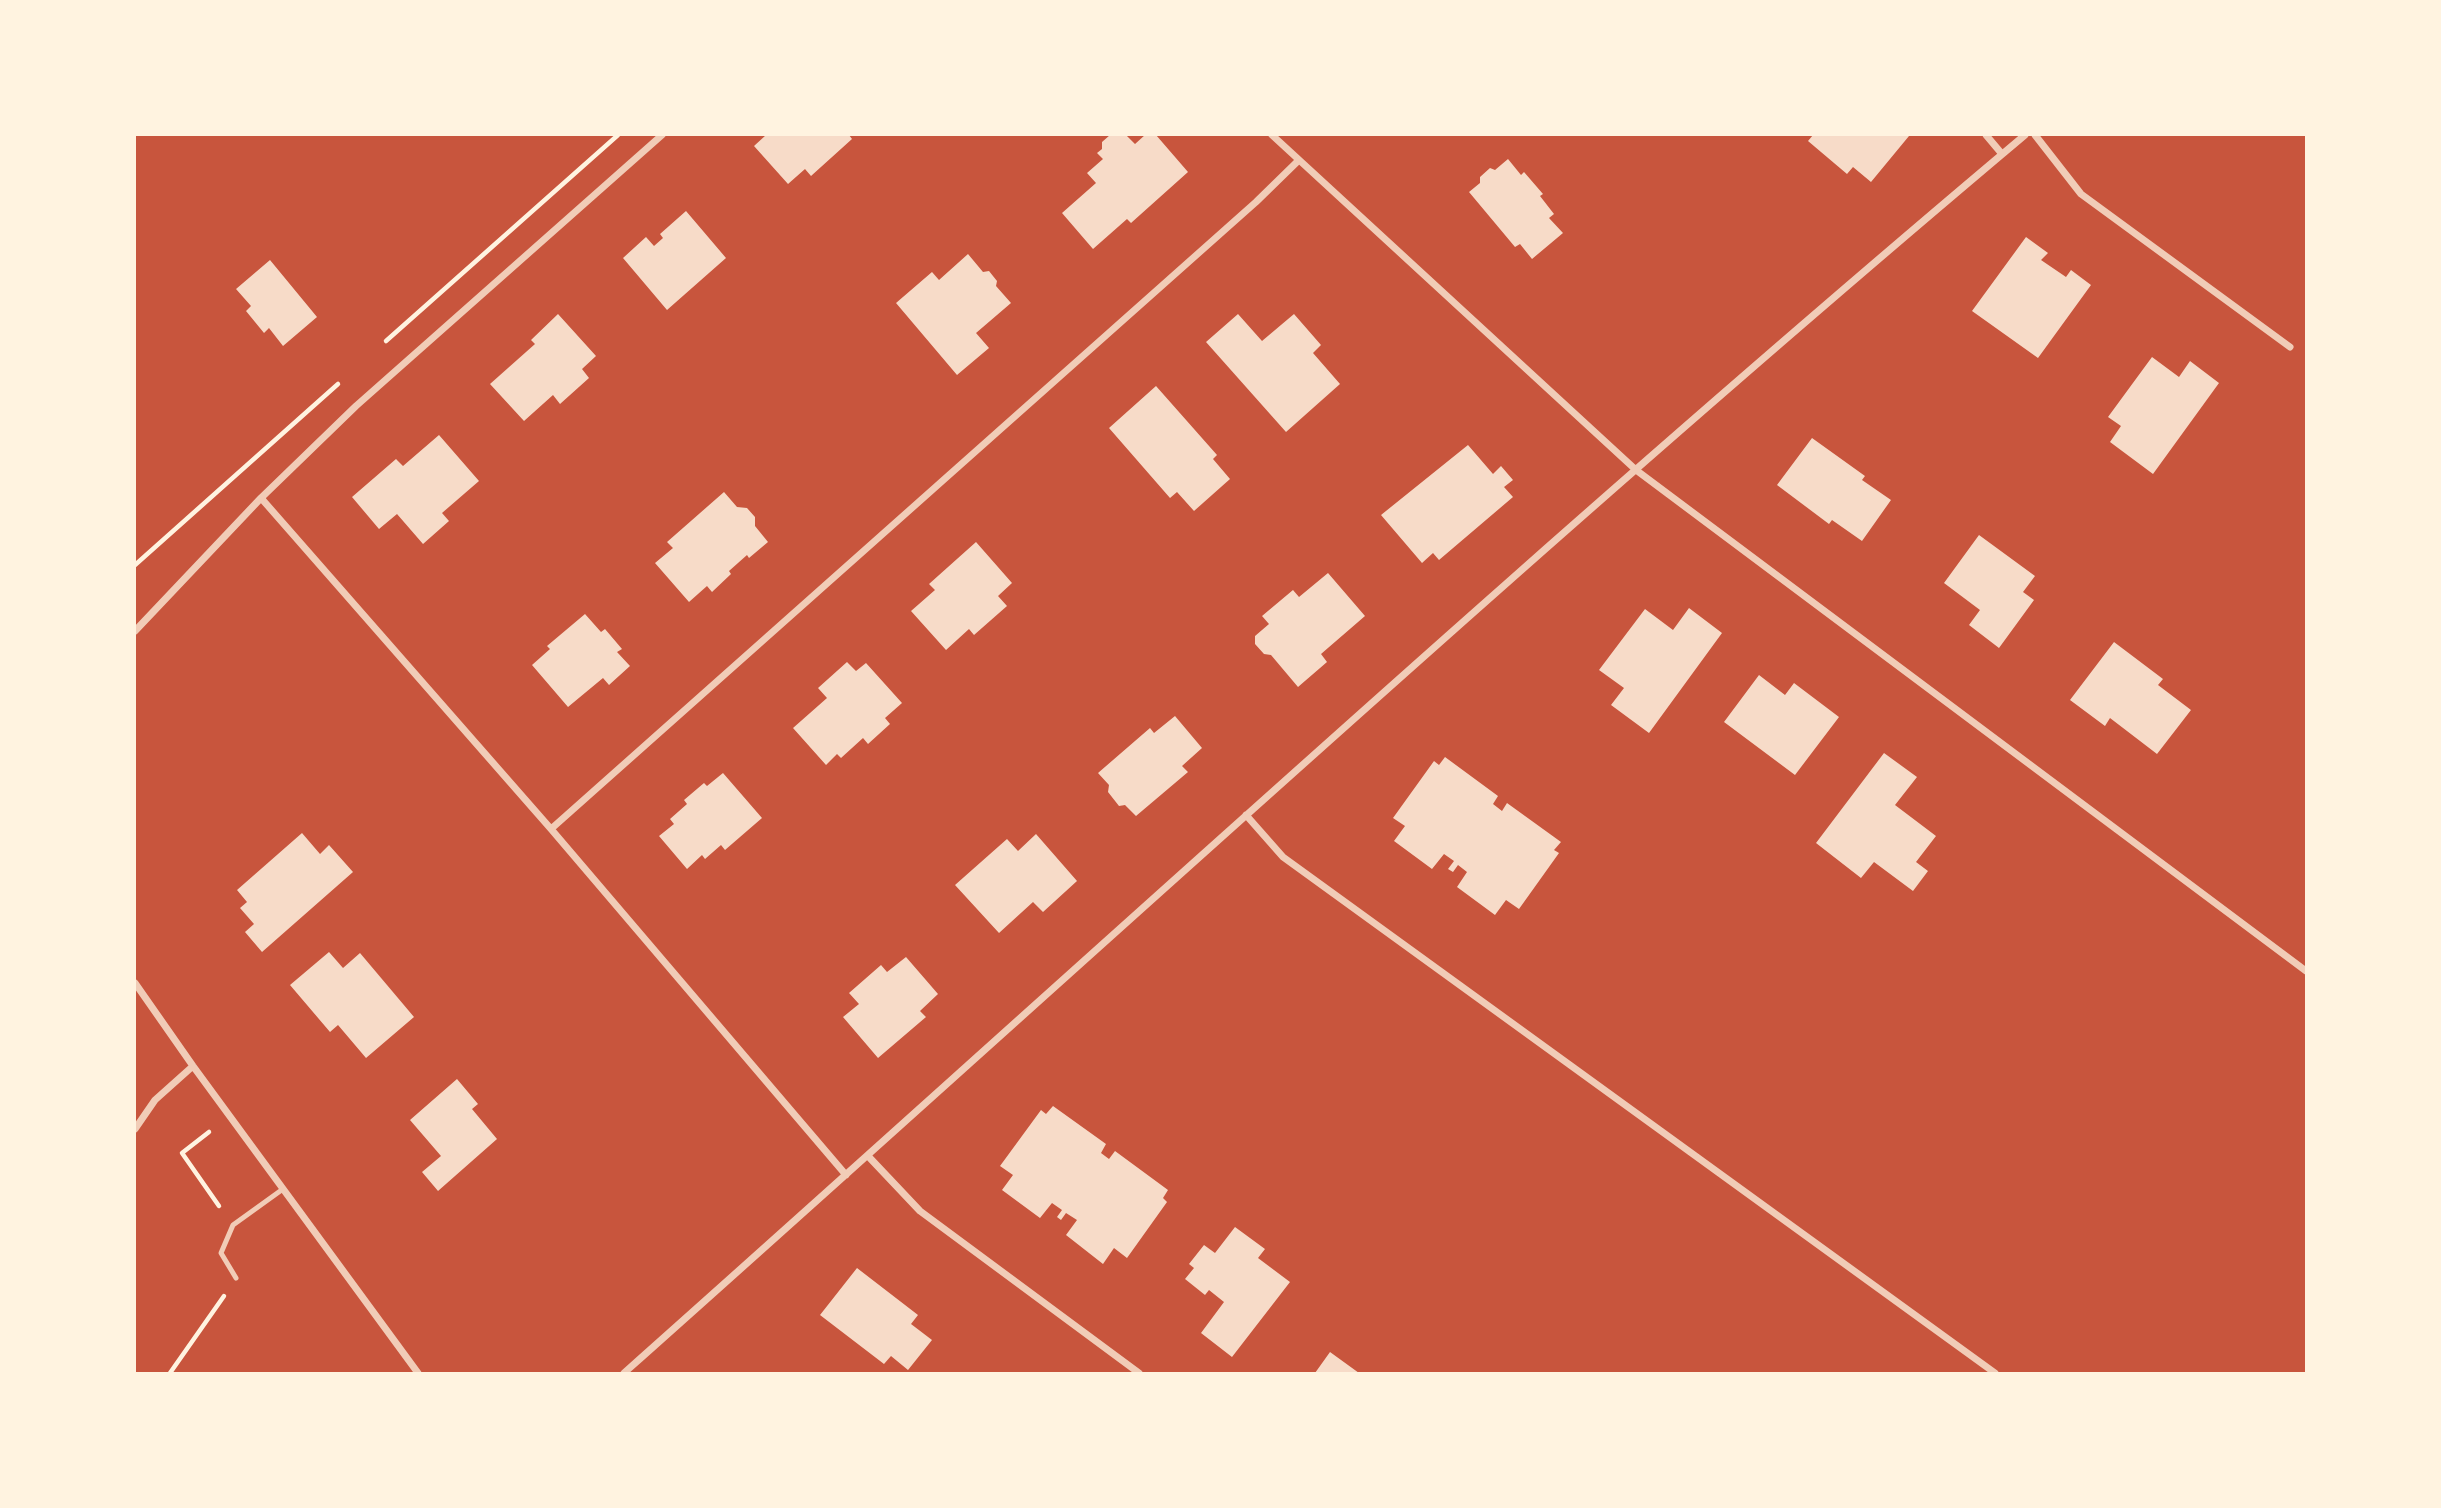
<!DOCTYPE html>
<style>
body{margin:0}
#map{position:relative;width:2441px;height:1508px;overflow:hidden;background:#c8553d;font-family:Georgia,serif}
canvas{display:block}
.frame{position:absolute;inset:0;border:136px solid #fff3e0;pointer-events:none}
</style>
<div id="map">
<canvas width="2441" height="1508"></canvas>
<div class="frame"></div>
</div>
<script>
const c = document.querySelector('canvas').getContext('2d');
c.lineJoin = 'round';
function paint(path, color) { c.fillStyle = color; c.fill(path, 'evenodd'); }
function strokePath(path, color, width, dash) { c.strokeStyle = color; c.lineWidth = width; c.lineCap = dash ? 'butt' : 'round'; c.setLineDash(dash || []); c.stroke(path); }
paint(new Path2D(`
 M766 135H849L852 139 811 176 805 169 788 184 754 146Z
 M1110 135H1126L1135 144 1145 135H1156L1188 172 1131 223 1127 219 1093 249 1062 213 1096 183 1087 173 1103 159 1097 153 1102 149V142Z
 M1813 135H1908L1909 136 1871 182 1853 167 1847 174 1808 141Z
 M1508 159 1521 175 1524 172 1543 194 1540 196 1554 214 1549 218 1563 233 1532 259 1520 244 1515 247 1469 192 1480 183V177L1490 168 1495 170Z
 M686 211 726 258 667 310 623 258 646 237 654 246 663 238 660 234Z
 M2026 237 2048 253 2041 260 2066 277 2071 270 2091 285 2038 358 1972 311Z
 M968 254 983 272 989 271 997 281 996 286 1011 303 976 333 989 348 957 375 896 303 932 272 939 280Z
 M270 260 317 317 283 346 269 328 264 333 246 311 251 306 236 289Z
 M558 314 596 356 582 369 589 378 560 404 553 395 524 421 490 384 535 344 531 340Z
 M1238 314 1262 341 1294 314 1321 345 1313 353 1340 384 1286 432 1206 342Z
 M2152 357 2179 377 2190 361 2219 383 2153 474 2110 442 2121 426 2108 417Z
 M1156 386 1217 455 1213 459 1230 479 1194 511 1177 492 1170 498 1109 428Z
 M439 435 479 481 442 513 449 521 423 544 397 514 379 529 352 497 396 459 403 466Z
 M1812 438 1865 476 1862 480 1891 500 1862 541 1832 520 1829 524 1777 485Z
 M1468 445 1493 474 1501 466 1513 480 1504 487 1513 497 1439 560 1433 553 1422 563 1381 515Z
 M724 492 737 507 747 508 755 517V526L768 542 749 558 747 555 729 571 731 574 712 592 707 586 689 602 655 563 673 548 667 542Z
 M1979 535 2035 576 2023 592 2034 600 1999 648 1969 625 1980 610 1944 583Z
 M976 542 1012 583 998 596 1007 606 974 635 969 629 946 650 911 611 935 590 929 584Z
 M1328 573 1365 616 1321 654 1327 662 1298 687 1271 655 1264 654 1255 644V636L1269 624 1262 616 1293 590 1299 597Z
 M1689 608 1722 633 1649 733 1611 705 1624 688 1599 670 1645 609 1673 630Z
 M585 614 601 632 605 629 622 649 617 652 630 666 609 685 603 678 568 707 532 665 550 649 547 646Z
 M2114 642 2163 679 2158 685 2191 710 2157 754 2110 718 2105 726 2070 700Z
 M847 662 856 671 866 663 902 703 885 718 890 724 868 744 863 738 841 758 837 754 826 765 793 728 827 698 818 688Z
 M1759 675 1785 695 1794 683 1839 717 1795 775 1724 722Z
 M1175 716 1202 748 1182 766 1188 772 1136 816 1125 805 1119 806 1108 792 1109 785 1098 773 1150 728 1154 733Z
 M1884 753 1917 777 1895 805 1936 836 1916 862 1928 871 1913 891 1874 862 1861 878 1816 843Z
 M1445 757 1498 796 1493 804 1502 811 1507 803 1561 842 1554 850 1559 853 1519 909 1506 900 1495 915 1457 887 1467 872 1458 865 1453 872 1448 869 1454 861 1444 854 1432 869 1394 841 1405 826 1393 818 1434 761 1439 765Z
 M723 773 762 818 725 850 721 845 705 859 702 855 687 869 659 836 674 824 670 819 687 804 684 800 704 783 707 786Z
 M302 833 320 854 329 845 353 872 262 952 245 932 254 924 240 908 247 902 237 890Z
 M1036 834 1077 881 1043 912 1033 902 999 933 955 885 1007 839 1018 851Z
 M329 952 343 968 360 953 414 1017 366 1058 338 1025 330 1032 290 985Z
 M906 957 938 994 920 1011 926 1017 878 1058 843 1017 859 1004 849 993 881 965 887 972Z
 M457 1079 478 1104 472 1109 497 1139 438 1191 422 1172 441 1156 410 1120Z
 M1053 1106 1106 1144 1101 1153 1109 1159 1115 1151 1168 1190 1163 1198 1167 1202 1127 1258 1114 1248 1103 1264 1066 1235 1077 1220 1066 1213 1061 1220 1057 1217 1062 1210 1052 1203 1040 1218 1002 1190 1013 1175 1000 1166 1041 1110 1046 1114Z
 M1235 1227 1265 1249 1258 1258 1290 1282 1232 1357 1201 1333 1224 1302 1209 1290 1205 1295 1185 1279 1194 1268 1189 1264 1204 1245 1215 1253Z
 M857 1268 918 1315 911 1324 932 1340 908 1370 891 1356 884 1364 820 1315Z
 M1330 1352 1359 1373H1315Z`), '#f7dbc8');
strokePath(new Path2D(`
 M386 341 618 135
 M135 565 338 384
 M209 1132 182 1153 219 1206
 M170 1373 224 1296`), '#fff3e0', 4.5);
strokePath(new Path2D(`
 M236 1278 221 1253 233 1225 283 1189`), '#f1ccb7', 5);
strokePath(new Path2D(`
 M1272 135 1636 470 2306 971
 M1986 135 2002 154
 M2035 135 2081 194 2290 347
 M261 498 551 829 846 1175
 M135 631 261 498 356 406 662 135
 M1246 815 1283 857 1995 1373
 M551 829 1256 202 1299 160
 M135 983 193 1066 418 1373
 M135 1129 155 1100 193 1066
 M868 1156 920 1211 1139 1373
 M624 1373C1089 959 1548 536 2025 135`), '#f1ccb7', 7);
</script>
